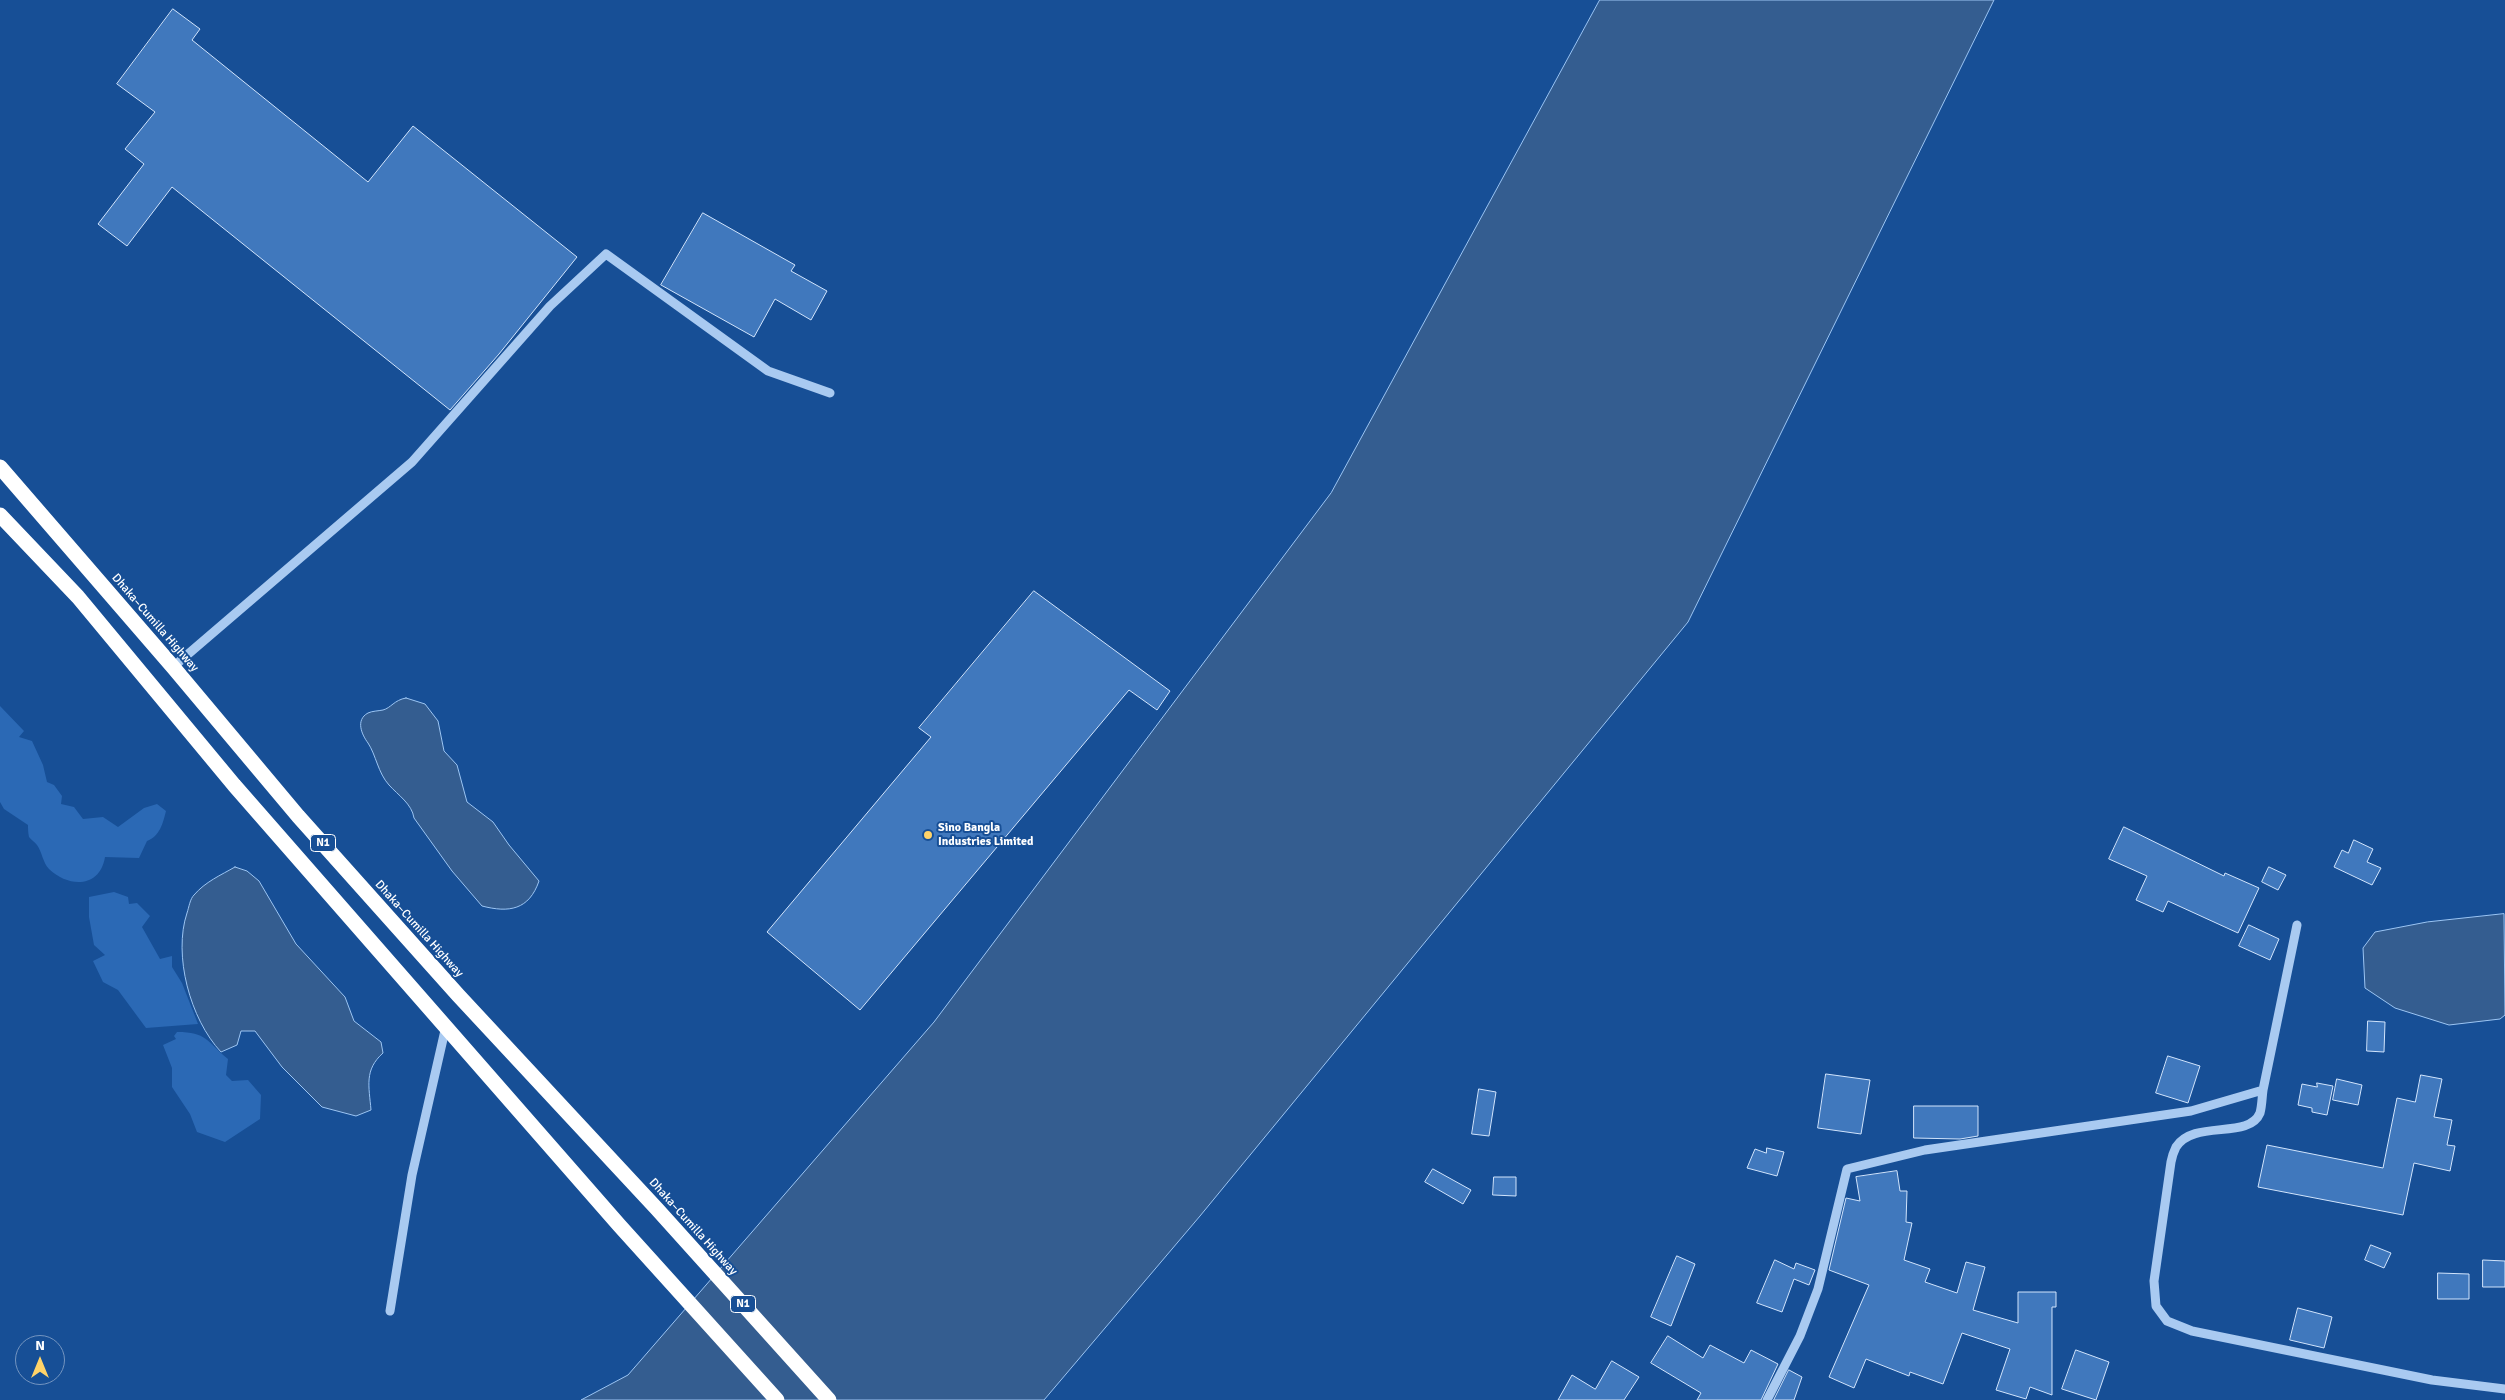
<!DOCTYPE html>
<meta charset="utf-8">
<style>
body{margin:0}
#map{position:relative;width:2505px;height:1400px;overflow:hidden;background:#174f96;font-family:Signika,sans-serif}
canvas{display:block}
.north{position:absolute;left:15px;top:1335px;width:50px;height:50px;box-sizing:border-box;background:#174f96;border:1px solid #7495c0;border-radius:50%;rotate:0deg;font-size:14px;font-weight:700;line-height:20px;text-align:center;color:#fff}
.north::after{content:'';display:block;margin:auto;width:18px;height:22px;background:#ffd369;clip-path:polygon(50% 0,100% 100%,50% 72%,0 100%)}
</style>
<div id="map">
<canvas width="2505" height="1400"></canvas>
<div class="north">N</div>
</div>
<script>
const c = document.querySelector('canvas').getContext('2d');
c.lineJoin = 'round';
function paint(path, color) { c.fillStyle = color; c.fill(path, 'evenodd'); }
function strokePath(path, color, width, dash) { c.strokeStyle = color; c.lineWidth = width; c.lineCap = dash ? 'butt' : 'round'; c.setLineDash(dash || []); c.stroke(path); }
function drawText(font, color, halo, rows, align = 'center') {
  c.font = font + ' Signika,sans-serif'; c.lineWidth = 4; c.setLineDash([]); c.textBaseline = 'middle'; c.strokeStyle = halo; c.fillStyle = color; for (const [text, x, y, turn = 0] of rows) {
    c.save(); c.translate(x, y); c.rotate((+turn || 0) * Math.PI / 180); c.textAlign = isNaN(turn) ? turn : align; if (halo) c.strokeText(text, 0, 0); c.fillText(text, 0, 0); c.restore();
  }
}
paint(new Path2D(`
 M0 706 24 731 19 737 32 741 43 765 47 782 54 785 62 796 61 804 74 807 83 819 103 817 118 827 144 808 157 804 166 811C163 823 160 836 147 841L139 858 105 857C100 888 69 888 49 869 43 863 42 852 37 845 35 842 31 840 29 837 28 833 28 828 28 825L4 809 0 802Z
 M114 892 128 897 129 904 137 903 150 916 142 927 160 959 172 956V967L182 983 198 1024 146 1028 118 990 103 982 93 961 105 955 94 945 89 917V897Z
 M177 1032C207 1032 206 1041 228 1059L226 1075 232 1081 248 1080 261 1095 260 1119 225 1142 197 1132 190 1114 172 1087V1068L163 1045 176 1039 174 1036Z`), '#2b69b5');
const water = new Path2D(`
 M1600 0H1994L1688 622 1200 1216 1044 1400H581L628 1375 934 1022 1331 493Z
 M406 698 425 704 438 721 444 751 457 765 467 802 493 822 509 845 539 881C529 910 509 913 482 906L452 871 414 818C412 804 398 795 389 785 378 773 376 755 368 743 362 735 355 720 368 713 372 711 378 711 383 710 391 708 394 700 406 698Z
 M235 867 247 871 259 881 296 944 345 997 354 1021 381 1042 383 1053C364 1070 369 1086 371 1110L356 1116 322 1107 282 1067 255 1031H241L237 1045 221 1052C190 1019 173 955 187 913 189 907 190 899 194 895 205 882 221 875 235 867Z
 M2504 914 2505 1015 2500 1019 2449 1025 2395 1008 2365 988 2363 948 2375 932 2427 922Z`);
paint(water, '#345d90');
strokePath(water, '#9cc5f3', 1);
const building = new Path2D(`
 M173 9 200 29 192 40 368 182 413 126 577 257 499 354 450 410 172 187 127 246 98 224 144 164 125 149 155 112 117 84Z
 M703 213 795 265 791 271 827 291 811 320 775 299 754 337 661 285Z
 M1034 591 1170 691 1157 710 1129 690 860 1010 767 932 931 737 919 728Z
 M2124 827 2224 876 2225 873 2259 888 2238 933 2168 901 2163 912 2136 900 2147 876 2109 859Z
 M2354 840 2373 849 2367 862 2381 868 2372 885 2334 867 2342 850 2348 853Z
 M2269 867 2286 875 2278 890 2262 882Z
 M2249 925 2279 939 2270 960 2239 946Z
 M2368 1021 2385 1022 2384 1052 2367 1051Z
 M2168 1056 2200 1066 2188 1103 2156 1093Z
 M1826 1074 1870 1080 1861 1134 1818 1128Z
 M2421 1075 2442 1079 2434 1117 2452 1120 2447 1145 2455 1146 2450 1171 2414 1163 2403 1215 2258 1187 2267 1145 2383 1168 2397 1098 2415 1102Z
 M2337 1079 2362 1085 2358 1105 2333 1100Z
 M2317 1083 2333 1086 2327 1115 2312 1112V1108L2298 1105 2302 1084 2317 1087Z
 M1479 1089 1496 1092 1489 1136 1472 1134Z
 M1914 1106H1978V1136L1960 1139 1914 1138Z
 M1767 1148 1784 1152 1777 1176 1747 1168 1755 1149 1766 1153Z
 M1433 1169 1471 1190 1463 1204 1425 1182Z
 M1897 1171 1900 1191H1907L1906 1222 1912 1223 1904 1260 1930 1269 1925 1282 1957 1293 1966 1262 1985 1267 1973 1310 2018 1323V1292H2056V1307H2052V1395L2030 1387 2026 1399 1996 1390 2010 1349 1962 1333 1943 1384 1910 1372 1909 1376 1866 1359 1854 1388 1829 1377 1869 1285 1829 1270 1846 1198 1860 1201 1856 1177Z
 M1494 1177H1516V1196L1493 1195Z
 M2371 1245 2391 1253 2384 1268 2365 1260Z
 M1677 1256 1695 1264 1671 1326 1651 1317Z
 M1775 1260 1794 1269 1796 1263 1815 1270 1809 1285 1794 1279 1782 1312 1757 1303Z
 M2483 1260 2505 1261V1287H2483Z
 M2438 1273 2469 1274V1299H2438Z
 M2298 1308 2332 1317 2324 1348 2290 1340Z
 M1668 1336 1703 1358 1710 1345 1744 1363 1751 1350 1778 1364 1761 1400H1697L1701 1393 1651 1363Z
 M2076 1350 2109 1362 2096 1400 2062 1389Z
 M1612 1361 1639 1377 1624 1400H1558L1572 1375 1595 1389Z
 M1789 1370 1802 1377 1794 1400H1774Z`);
paint(building, '#4078bd');
strokePath(building, '#d1e4fc', 1);
strokePath(new Path2D(`
 M173 667 412 462 550 306 606 254 768 371 830 393
 M2263 1090C2262 1097 2262 1106 2260 1113 2249 1140 2194 1119 2176 1147 2174 1151 2172 1157 2171 1162L2154 1281 2156 1306 2167 1321 2192 1331 2432 1380 2505 1389
 M390 1311 412 1175 446 1026
 M1767 1400 1800 1336 1818 1289 1847 1169 1925 1150 2191 1111 2263 1090 2297 925`), '#a9caf1', 9);
strokePath(new Path2D(`
 M0 467 173 667 298 816 458 995 657 1209 829 1400
 M0 515 78 597 234 785 619 1225 777 1400`), '#fff', 15);
for (const [x, y, r, color] of [
 [928,835,5,"#ffd369"]
]) { const dot = new Path2D(); dot.arc(x, y, r, 0, 2 * Math.PI); c.fillStyle = color; c.fill(dot); strokePath(dot, '#174f96', 2); }
for (const [x, y, w] of [
 [323,843,25],
 [743,1304,25]
]) { const box = new Path2D(); box.roundRect(x - w / 2, y - 8.5, w, 17, 4); c.fillStyle = '#174f96'; c.fill(box); strokePath(box, '#fff', 1); }
drawText('bold 11px', '#fff', null, [
 ["N1",323,843],
 ["N1",743,1304]
]);
drawText('12px', '#fff', '#174f96', [
 ["Dhaka–Cumilla Highway",155,623,49],
 ["Dhaka–Cumilla Highway",419,929,48],
 ["Dhaka–Cumilla Highway",693,1227,48]
]);
drawText('bold 12px', '#fff', '#174f96', [
 ["Sino Bangla",938,828],
 ["Industries Limited",938,842]
], 'left');
</script>
